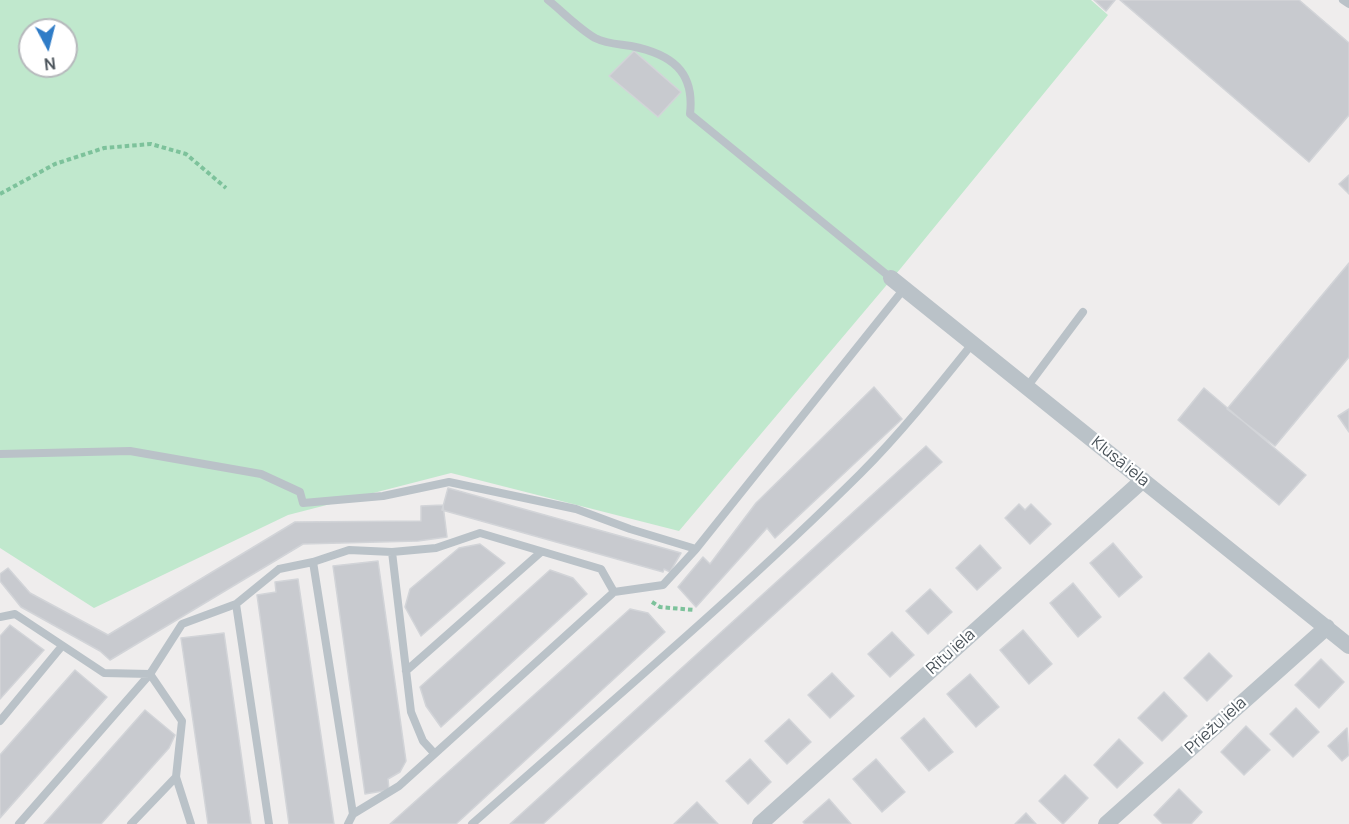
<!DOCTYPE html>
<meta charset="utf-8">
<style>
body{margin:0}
#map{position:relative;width:1349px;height:824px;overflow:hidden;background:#efeded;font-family:Manrope,sans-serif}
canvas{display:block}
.north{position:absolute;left:18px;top:18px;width:60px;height:60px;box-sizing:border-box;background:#fff;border:2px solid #b6b9bc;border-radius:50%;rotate:173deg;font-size:16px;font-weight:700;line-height:24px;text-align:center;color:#485158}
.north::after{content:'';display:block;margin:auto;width:21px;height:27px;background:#2f7cc7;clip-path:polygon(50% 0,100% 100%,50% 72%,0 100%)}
</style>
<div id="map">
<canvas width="1349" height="824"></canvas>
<div class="north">N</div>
</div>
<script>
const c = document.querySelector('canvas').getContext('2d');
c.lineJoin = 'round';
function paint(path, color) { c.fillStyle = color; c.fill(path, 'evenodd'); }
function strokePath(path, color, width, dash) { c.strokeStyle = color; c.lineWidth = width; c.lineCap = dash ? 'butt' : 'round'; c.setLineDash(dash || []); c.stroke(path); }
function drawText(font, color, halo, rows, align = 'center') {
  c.font = font + ' Manrope,sans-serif'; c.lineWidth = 4.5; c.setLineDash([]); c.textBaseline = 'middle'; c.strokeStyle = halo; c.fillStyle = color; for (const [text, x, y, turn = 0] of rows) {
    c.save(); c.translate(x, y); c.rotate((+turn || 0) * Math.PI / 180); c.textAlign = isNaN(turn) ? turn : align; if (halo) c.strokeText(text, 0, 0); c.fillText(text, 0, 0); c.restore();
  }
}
paint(new Path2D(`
 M0 0H1091L1108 15 901 268 679 531 451 473 288 515 94 608 0 548ZM30 30H66V66H30Z`), '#c0e8cd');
const building = new Path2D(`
 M1094 0H1115L1106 11Z
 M1120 0H1299L1349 43V115L1309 162Z
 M634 51 681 92 658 117 609 76Z
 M1349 175V194L1339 184Z
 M1349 263V357L1275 446 1227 409Z
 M874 387 902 419 775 538 767 528 696 607 678 587 703 557 710 564 756 503Z
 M1204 388 1306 475 1279 505 1178 420Z
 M1349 409V432L1338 416Z
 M926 446 942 462 543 824H510Z
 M448 488 681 553 670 572 664 569 663 572 442 510Z
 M1019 504 1025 510 1031 504 1051 524 1030 544 1005 518Z
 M443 505 447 537 418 541 303 544 110 660 100 651 21 607 0 581V574L8 568 30 593 108 635 295 522 421 521V506Z
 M1113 543 1142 577 1119 597 1090 563Z
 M480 544 505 563 421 636 405 607 410 589 459 548Z
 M980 545 1001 568 977 590 956 568Z
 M378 561 406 761 400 772 388 779 389 790 365 794 333 566Z
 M550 570 573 578 587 594 441 727 426 706 420 687Z
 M298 579 334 824H289L257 595 276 592 275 582Z
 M1073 583 1101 617 1078 637 1050 603Z
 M930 589 952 612 928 634 906 611Z
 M630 609 648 613 665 632 456 824H390Z
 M10 625 44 650 0 699V636Z
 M1023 630 1052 664 1029 684 1000 650Z
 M892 632 914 655 890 677 868 654Z
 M224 633 251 824H208L181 638Z
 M1209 653 1232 676 1207 701 1184 678Z
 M1321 659 1344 682 1319 708 1295 685Z
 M75 670 107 697 0 818V755Z
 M832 673 854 696 830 718 808 695Z
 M970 674 999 707 976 727 947 694Z
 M1164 692 1187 716 1162 741 1138 718Z
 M1296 708 1319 732 1293 757 1270 734Z
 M145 710 175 735 169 748 101 824H44Z
 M924 718 953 752 929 771 901 738Z
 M789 719 811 742 787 764 765 741Z
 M1246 726 1270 750 1244 775 1221 752Z
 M1347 728 1349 755 1342 761 1328 746Z
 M1119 739 1143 763 1117 788 1094 765Z
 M750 759 771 782 748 804 726 781Z
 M876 759 905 792 882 812 853 779Z
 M1065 775 1088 798 1063 824 1039 801Z
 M1179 789 1202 812 1191 824H1163L1154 815Z
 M829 799 851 824H805L803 822Z
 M697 802 718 824H674Z
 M1026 813 1036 824H1015Z`);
paint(building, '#c8cacf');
strokePath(building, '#d2d4d8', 1.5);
strokePath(new Path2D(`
 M0 194 55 164 104 148 151 144 186 154 226 188
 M652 602 660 607 694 610`), '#7dc29b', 4, [4.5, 3]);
strokePath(new Path2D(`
 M548 0C563 12 578 28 595 38 607 44 619 44 631 46 671 54 695 71 690 114L891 278
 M1343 0 1349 4
 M1027 387 1083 312
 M0 454 130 451 261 474 300 492 303 503 383 496 449 482 576 509 630 529 696 549
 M392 552 411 712 423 741 434 753
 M313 562 353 814 348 824
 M614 592 663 585 696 549 903 290
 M236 604 269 824
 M0 617 15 614 104 673 150 674 182 721 176 777 191 824
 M406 671 541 552
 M0 721 62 646
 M19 824 150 674 182 624 236 604 279 569 313 562 349 550 392 552 436 548 480 533 601 569 614 592 399 786 353 814
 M131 824 176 777
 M472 824C602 709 736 597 860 474 900 434 936 389 972 344`), '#bac2c8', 8);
strokePath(new Path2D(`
 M891 278 1349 646
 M760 824 1143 480
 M1106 824 1327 627`), '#bac2c8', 16);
drawText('16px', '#485158', '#fff', [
 ["Klusā iela",1120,462,39],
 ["Rītu iela",951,652,-42],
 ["Priežu iela",1216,726,-42]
]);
</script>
